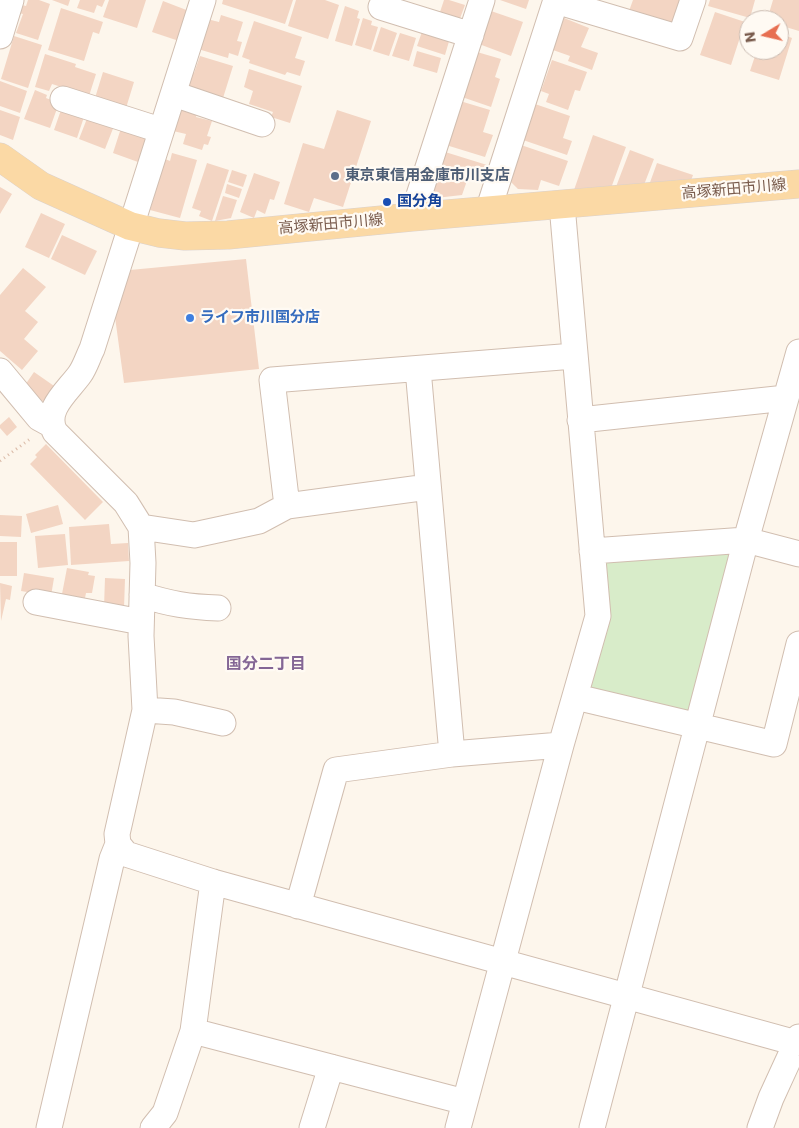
<!DOCTYPE html>
<meta charset="utf-8">
<style>
body{margin:0}
#map{position:relative;width:799px;height:1128px;overflow:hidden;background:#fdf6ec;font-family:Poppins,sans-serif}
canvas{display:block}
.north{position:absolute;left:739px;top:10px;width:50px;height:50px;box-sizing:border-box;background:#fffaf3;border:1px solid #cabbb1;border-radius:50%;rotate:261deg;font-size:14px;font-weight:700;line-height:20px;text-align:center;color:#7a5c4d}
.north::after{content:'';display:block;margin:auto;width:18px;height:22px;background:#e76f51;clip-path:polygon(50% 0,100% 100%,50% 72%,0 100%)}
</style>
<div id="map">
<canvas width="799" height="1128"></canvas>
<div class="north">N</div>
</div>
<script>
const c = document.querySelector('canvas').getContext('2d');
c.lineJoin = 'round';
function paint(path, color) { c.fillStyle = color; c.fill(path, 'evenodd'); }
function strokePath(path, color, width, dash) { c.strokeStyle = color; c.lineWidth = width; c.lineCap = dash ? 'butt' : 'round'; c.setLineDash(dash || []); c.stroke(path); }
function drawText(font, color, halo, rows, align = 'center') {
  c.font = font + ' Poppins,"Noto Sans JP",sans-serif'; c.lineWidth = 4.5; c.setLineDash([]); c.textBaseline = 'middle'; c.strokeStyle = halo; c.fillStyle = color; for (const [text, x, y, turn = 0] of rows) {
    c.save(); c.translate(x, y); c.rotate((+turn || 0) * Math.PI / 180); c.textAlign = isNaN(turn) ? turn : align; if (halo) c.strokeText(text, 0, 0); c.fillText(text, 0, 0); c.restore();
  }
}
paint(new Path2D(`
 M734 549 691 716 588 691 600 559Z`), '#d8ecc9');
paint(new Path2D(`
 M28 0H39L50 4 38 40 16 33 23 14 19 13 22 5 26 6Z
 M52 0H70L68 6Z
 M80 0H105L102 7 97 5 94 13 77 8Z
 M109 0H146L137 28 103 17Z
 M223 0H293L285 24 222 4Z
 M296 0H325L339 5 328 39 288 26Z
 M444 0H449L465 5 459 21 439 15Z
 M500 0H529L526 9Z
 M633 0H680L671 25 629 11Z
 M710 0H755L750 18 708 6Z
 M773 0H799V31L779 25V20H767Z
 M163 1 189 11 179 41 152 32Z
 M345 6 359 11 357 18 360 19 352 46 335 41Z
 M61 8 103 22 99 34 93 32 84 61 48 50Z
 M491 11 523 22 511 56 479 44Z
 M715 12 745 22 731 65 700 55Z
 M221 15 243 22 237 41 242 42 238 56 229 53 228 58 198 49 207 19 219 22Z
 M363 18 372 21 371 25 378 27 371 50 355 45Z
 M564 18 589 28 581 47 598 53 592 70 568 61 570 56 553 50Z
 M254 21 302 37 295 58 305 61 300 76 287 72 285 75 249 63 250 60 242 57Z
 M381 27 397 33 389 56 373 51Z
 M423 29 450 38 445 55 417 46Z
 M400 33 416 38 409 61 392 56Z
 M779 33 792 38 779 80 750 71 757 50H779Z
 M14 36 42 45 28 88 1 79Z
 M417 51 441 58 437 73 413 66Z
 M477 52 501 59 495 77 500 79 491 107 462 97Z
 M45 54 76 64 75 67 96 74 89 96 52 84 49 91 35 87Z
 M200 56 233 66 223 98 184 90 190 72 194 73Z
 M552 60 587 72 580 91 575 90 568 110 546 102 549 94 541 91Z
 M249 69 302 86 290 123 271 117 273 112 249 104 253 91 244 87Z
 M103 72 134 82 126 108 95 98Z
 M0 81 27 91 20 113 0 106Z
 M35 90 47 95 46 98 59 103 50 128 24 119Z
 M460 101 490 110 483 132 493 135 485 157 446 145Z
 M535 104 570 116 563 138 572 141 567 155 523 140Z
 M180 109 197 114 196 117 212 121 207 136 211 137 208 145 204 144 202 150 183 144 186 134 173 131Z
 M0 110 20 117 13 140 0 135Z
 M61 110 84 117 77 138 54 130Z
 M337 110 371 121 343 207 314 198 309 212 284 204 303 143 324 149Z
 M88 116 114 126 105 149 79 139Z
 M122 125 147 134 138 162 113 153Z
 M593 135 626 147 610 191 574 190Z
 M521 145 568 161 559 186 541 180 538 190 518 189 509 180Z
 M630 150 654 159 642 190 614 192Z
 M442 151 487 165 482 180 469 175 462 195 427 199Z
 M172 153 197 160 180 218 150 210 156 190 151 188 165 159 170 161Z
 M207 163 229 170 212 221 199 216 201 211 192 208Z
 M657 163 693 175 689 186 648 188Z
 M232 170 247 175 243 187 228 182Z
 M254 173 280 182 274 200 270 199 265 214 257 210 254 218 240 212Z
 M227 184 242 189 239 198 225 193Z
 M0 187 12 194 0 214Z
 M223 196 237 200 231 218 215 221Z
 M41 213 65 224 49 258 25 247Z
 M62 235 97 251 85 275 51 259Z
 M246 259 259 369 124 383 115 317 130 270Z
 M23 268 46 287 25 311 38 322 24 339 38 351 22 370 0 351V295Z
 M34 372 57 388 47 404 23 388Z
 M9 417 17 427 7 436 0 428V425Z
 M46 444 103 502 85 520 30 464 37 457 35 455Z
 M58 505 63 524 31 533 26 514Z
 M0 515 22 516 21 537 0 536Z
 M109 524 111 544 128 543 129 561 71 565 69 527Z
 M65 534 68 565 38 568 35 536Z
 M0 542H17V576H0Z
 M67 568 89 572 88 575 95 576 92 593H86L85 598 62 594Z
 M24 573 54 578 51 596 21 591Z
 M105 578 125 579 124 608 104 607Z
 M0 583 12 586 10 600 6 599 1 621Z`), '#f3d5c3');
const minor = new Path2D(`
 M203 0 92 349C88 357 85 367 80 374 68 391 43 410 55 432L126 503 141 527 143 563 141 636 145 710 117 834 118 844 126 854 213 882 796 1043
 M556 1 680 38 693 0
 M381 7 471 35
 M0 36 11 0
 M174 94 262 124
 M63 99 160 130
 M488 211 556 0
 M412 217 482 0
 M418 369 452 754
 M0 371 39 418 50 424
 M580 420 786 398
 M287 506 428 487
 M141 527 194 535 259 521 287 506 272 380 574 356
 M592 551 746 540 799 554
 M142 595C170 604 189 607 218 608
 M36 602 141 622
 M576 697 774 744 799 644
 M145 710 174 712 223 723
 M298 906 336 770 452 754 561 745
 M193 1031 465 1102
 M49 1128 112 859 118 844
 M153 1128 165 1113 193 1031 213 882
 M312 1128 331 1067
 M458 1128 561 745 598 616 562 205
 M592 1128 746 540 799 352
 M760 1128 771 1098 799 1037`);
const major = new Path2D(`
 M0 157 41 186 130 226 159 233 185 236 228 235 412 217 799 184`);
strokePath(minor, '#d1beb0', 27);
strokePath(major, '#dad1cd', 29);
strokePath(new Path2D(`
 M0 461 30 439`), '#d9b8a5', 3, [1, 4]);
strokePath(minor, '#fff', 25);
strokePath(major, '#fbd9a5', 28);
for (const [x, y, r, color] of [
 [335,176,5,"#5c6f8a"],
 [387,202,5,"#1a4fb4"],
 [190,318,5,"#3f7fe0"]
]) { const dot = new Path2D(); dot.arc(x, y, r, 0, 2 * Math.PI); c.fillStyle = color; c.fill(dot); strokePath(dot, '#fffaf3', 2); }
drawText('bold 15px', '#4e5e75', '#fffaf3', [
 ["東京東信用金庫市川支店",345,176]
], 'left');
drawText('15px', '#7a5c4d', '#fffaf3', [
 ["高塚新田市川線",734,190,-5],
 ["高塚新田市川線",331,225,-5]
]);
drawText('bold 15px', '#164399', '#fffaf3', [
 ["国分角",397,202]
], 'left');
drawText('bold 15px', '#366cbe', '#fffaf3', [
 ["ライフ市川国分店",200,318]
], 'left');
drawText('bold 16px', '#846695', '#fffaf3', [
 ["国分二丁目",266,665]
]);
</script>
